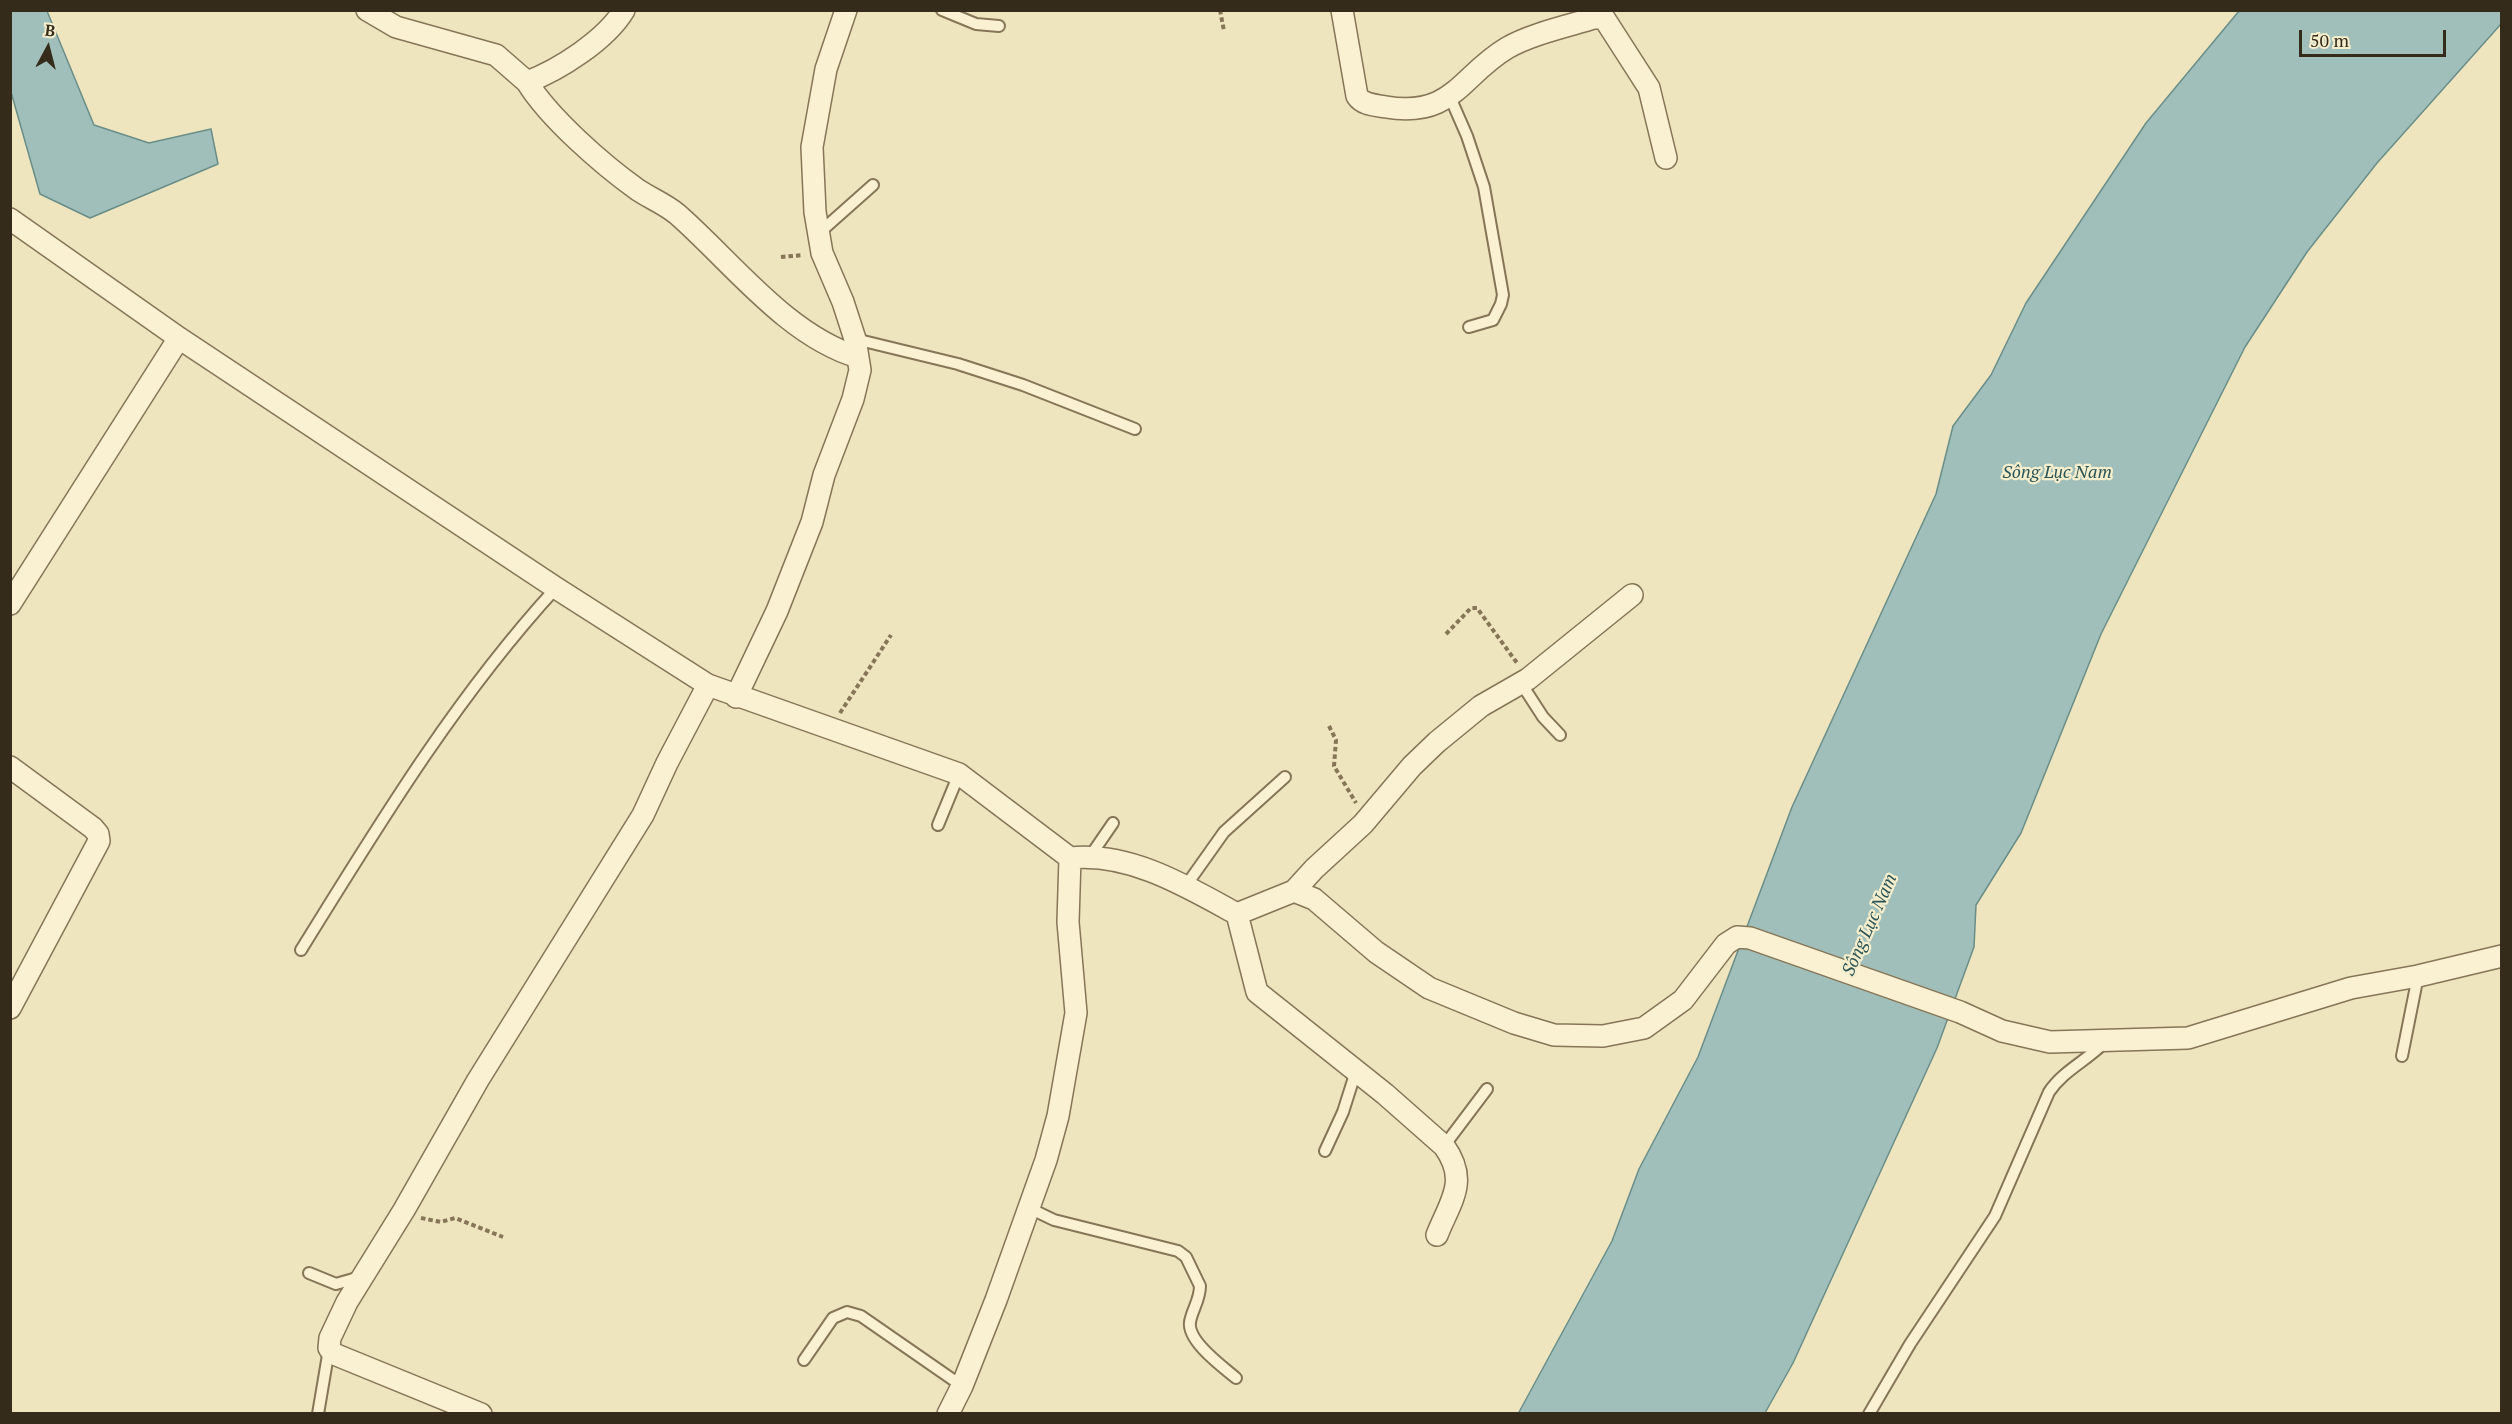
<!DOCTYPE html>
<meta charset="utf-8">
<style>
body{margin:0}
#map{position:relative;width:2512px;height:1424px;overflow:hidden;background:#eee5be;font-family:"PT Serif",serif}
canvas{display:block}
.frame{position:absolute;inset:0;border:12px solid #352b1b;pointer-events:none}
.north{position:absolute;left:18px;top:18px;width:60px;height:60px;-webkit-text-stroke:4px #f5eecd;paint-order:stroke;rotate:7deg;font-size:16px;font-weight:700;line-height:24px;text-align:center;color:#352b1b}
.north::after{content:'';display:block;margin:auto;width:21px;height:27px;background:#352b1b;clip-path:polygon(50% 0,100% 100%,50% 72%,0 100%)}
.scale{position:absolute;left:2299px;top:30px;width:147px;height:27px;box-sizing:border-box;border:3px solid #352b1b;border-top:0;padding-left:8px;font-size:18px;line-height:21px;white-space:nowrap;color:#352b1b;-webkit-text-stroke:4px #f5eecd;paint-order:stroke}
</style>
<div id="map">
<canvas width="2512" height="1424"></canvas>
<div class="frame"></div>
<div class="north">B</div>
<div class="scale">50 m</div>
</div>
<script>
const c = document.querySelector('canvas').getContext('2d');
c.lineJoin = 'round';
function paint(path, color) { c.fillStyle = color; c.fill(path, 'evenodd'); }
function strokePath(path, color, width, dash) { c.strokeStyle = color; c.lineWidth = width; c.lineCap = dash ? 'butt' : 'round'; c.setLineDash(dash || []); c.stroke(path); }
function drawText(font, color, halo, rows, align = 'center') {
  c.font = font + ' "PT Serif",serif'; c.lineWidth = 4.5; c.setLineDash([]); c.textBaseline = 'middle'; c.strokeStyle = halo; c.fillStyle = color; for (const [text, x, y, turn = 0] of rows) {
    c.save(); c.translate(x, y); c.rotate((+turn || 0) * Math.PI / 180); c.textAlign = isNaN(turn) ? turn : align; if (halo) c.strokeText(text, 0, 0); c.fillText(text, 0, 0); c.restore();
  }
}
const water = new Path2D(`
 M11 10 47 11 94 125 149 143 211 129 218 164 90 218 40 194 11 92Z
 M2239 11H2501V24L2377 163 2307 252 2245 347 2101 634 2021 833 1976 905 1974 947 1937 1048 1793 1363 1765 1413 1518 1414 1612 1241 1639 1169 1698 1057 1792 807 1936 494 1953 426 1991 375 2026 303 2146 123Z`);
paint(water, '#a1bfba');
strokePath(water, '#698d88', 1.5);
const lane = new Path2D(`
 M942 10 976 24 999 26
 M1450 97 1467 136 1484 187 1503 295 1501 304 1493 320 1469 327
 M819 233 873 185
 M855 339 958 364 1023 385 1135 429
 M1521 683 1543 717 1560 735
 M938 825 959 774
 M1091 855 1113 823
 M1185 887 1224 832 1285 777
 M301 950C379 824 456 697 556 588
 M2402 1056 2418 976
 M1444 1146 1487 1089
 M1325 1151 1343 1112 1356 1071
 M1029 1208 1054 1220 1178 1251 1186 1257 1200 1286C1200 1300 1192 1310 1190 1322 1187 1341 1223 1367 1236 1378
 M309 1273 336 1284 360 1277
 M804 1360 833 1318 847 1312 861 1316 962 1386
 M318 1414 329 1349
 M1869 1414 1910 1344 1995 1216 2049 1092C2063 1071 2086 1061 2104 1043`);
const street = new Path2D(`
 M367 10 396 27 496 55 527 82C559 70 606 40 624 10
 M1342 10 1357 96C1363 105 1375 105 1386 107 1453 118 1460 76 1507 48 1531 34 1568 26 1594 18H1604L1649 88 1666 158
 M527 82C549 118 603 165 638 190 650 198 665 204 677 214 731 261 787 336 858 357
 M10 219 179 338 556 588 708 685 959 774 1070 858C1130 852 1186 886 1237 914L1294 891 1314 899 1376 952 1429 988 1514 1023 1554 1035 1603 1036 1644 1028 1683 1000 1726 944 1737 937 1750 938 1960 1012 2002 1031 2050 1042 2188 1038 2351 988 2418 976 2502 956
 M10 604 179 338
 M736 697 777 611 812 522 824 475 853 399 860 370 855 339 843 302 822 253 815 212 813 169 812 147 826 69 846 10
 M10 767 93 828 98 834 99 841 10 1008
 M1294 891 1314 869 1363 824 1412 766 1437 742 1481 706 1528 679 1632 595
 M1237 914 1257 992 1385 1094 1444 1146C1469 1181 1451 1200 1437 1235
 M481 1414 334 1354 329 1348 330 1338 347 1302 404 1210 478 1080 643 815 667 763 708 685
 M948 1414 962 1386 996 1300 1046 1160 1058 1116 1076 1013 1068 922 1070 858`);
strokePath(lane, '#867557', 14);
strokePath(street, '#867557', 24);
strokePath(new Path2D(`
 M1220 10 1224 31
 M781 257 803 255
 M1446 634 1471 608H1477L1517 663
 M840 713 891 635
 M1329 726 1336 740 1334 766 1356 803
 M421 1218 441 1222 455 1218 503 1237`), '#867557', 4, [4.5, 3]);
strokePath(lane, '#f9f1d1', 10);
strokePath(street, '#f9f1d1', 21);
drawText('italic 18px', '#2a5456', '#f5eecd', [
 ["Sông Lục Nam",2057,473],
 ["Sông Lục Nam",1870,925,-66]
]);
</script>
